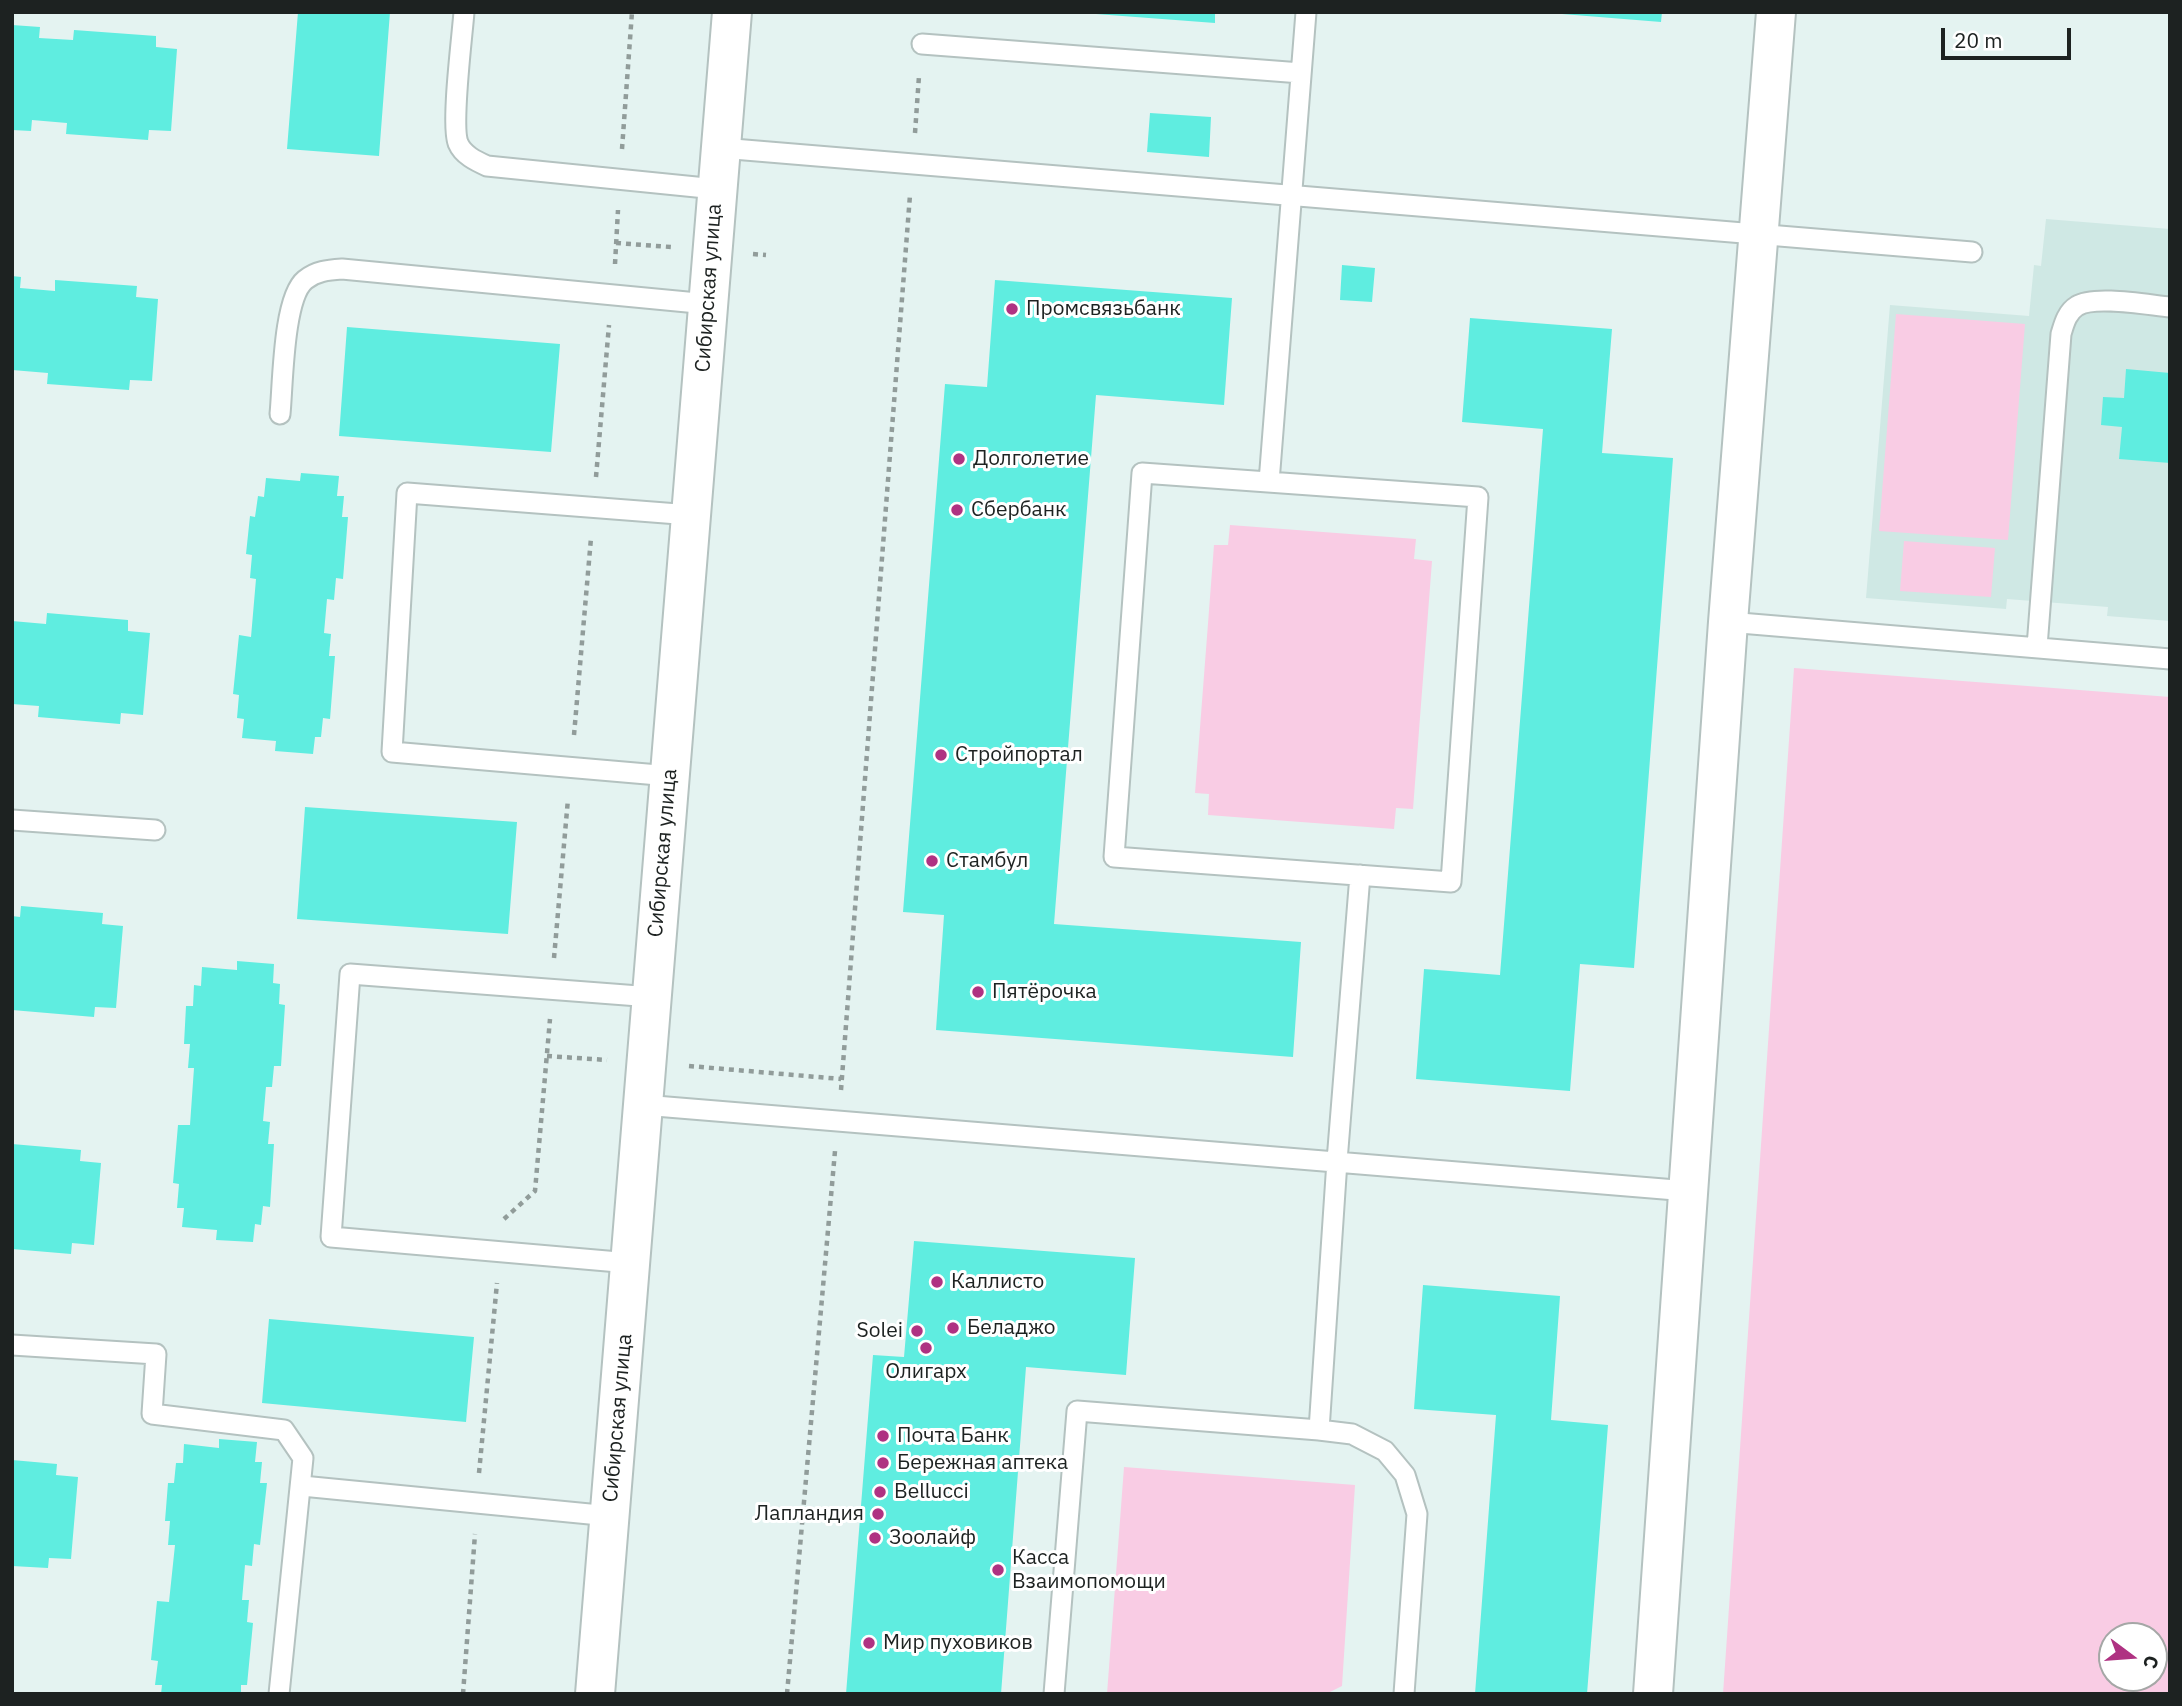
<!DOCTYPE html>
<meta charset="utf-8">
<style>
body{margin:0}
#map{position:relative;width:2182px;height:1706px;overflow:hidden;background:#e4f3f1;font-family:"IBM Plex Sans",sans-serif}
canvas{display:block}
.frame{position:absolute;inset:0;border:14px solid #1d2221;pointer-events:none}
.north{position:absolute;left:2098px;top:1622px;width:70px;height:70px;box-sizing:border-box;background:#fff;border:2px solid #a5a7a6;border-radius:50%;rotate:106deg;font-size:19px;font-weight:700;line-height:28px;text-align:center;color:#1d2221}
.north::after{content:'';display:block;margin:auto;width:24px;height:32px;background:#af3282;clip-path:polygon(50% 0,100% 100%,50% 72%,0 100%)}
.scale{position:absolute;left:1941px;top:28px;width:130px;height:32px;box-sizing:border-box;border:4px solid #1d2221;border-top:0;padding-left:9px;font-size:21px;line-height:24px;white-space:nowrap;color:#1d2221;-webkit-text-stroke:5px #fff;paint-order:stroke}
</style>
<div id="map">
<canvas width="2182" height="1706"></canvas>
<div class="frame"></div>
<div class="north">С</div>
<div class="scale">20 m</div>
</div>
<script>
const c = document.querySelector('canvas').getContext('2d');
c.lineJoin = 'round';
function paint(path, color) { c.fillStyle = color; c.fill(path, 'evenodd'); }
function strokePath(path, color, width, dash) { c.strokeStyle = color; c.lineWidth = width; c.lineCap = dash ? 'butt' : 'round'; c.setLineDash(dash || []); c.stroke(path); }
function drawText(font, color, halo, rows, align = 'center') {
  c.font = font + ' "IBM Plex Sans",sans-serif'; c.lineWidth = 6; c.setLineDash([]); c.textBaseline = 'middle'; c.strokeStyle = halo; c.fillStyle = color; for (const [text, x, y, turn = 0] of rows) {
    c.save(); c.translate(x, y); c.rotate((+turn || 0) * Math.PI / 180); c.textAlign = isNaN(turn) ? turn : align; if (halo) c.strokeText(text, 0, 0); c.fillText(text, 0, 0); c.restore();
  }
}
paint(new Path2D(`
 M2046 219 2170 229V621L2107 616 2108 607 2007 599 2006 609 1866 598 1890 305 2029 316 2034 265 2041 266Z`), '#cfe8e4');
paint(new Path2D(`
 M1896 314 2025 324 2008 540 1879 531Z
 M1230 525 1416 539 1414 559 1432 561 1413 809 1396 808 1394 829 1208 815 1209 794 1195 793 1214 545H1228Z
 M1904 541 1995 548 1991 597 1900 591Z
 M1794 668 2170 697V1694H1723ZM2154 1636V1678H2112V1636Z
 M1124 1467 1355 1485 1342 1686 1326 1694H1107Z`), '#f9cce4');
paint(new Path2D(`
 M298 12H390L379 156 287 149Z
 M1096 12H1215V23L1096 14Z
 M1562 12H1662L1661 22 1562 14Z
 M12 25 40 27 39 38 73 40 74 30 156 36V47L177 49 171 131 149 130 148 140 66 134 67 123 32 120 31 131 12 130Z
 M1150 113 1211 117 1209 157 1147 152Z
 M1342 265 1375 268 1372 302 1340 300Z
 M12 276 21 277 20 288 55 291V280L137 286 136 297 158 299 152 381 130 380 129 390 47 384 48 373 12 370Z
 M995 280 1232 298 1224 405 1096 395 1054 924 1301 942 1293 1057 936 1030 944 915 903 912 945 384 987 387Z
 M1470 318 1612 329 1602 453 1673 458 1634 968 1580 964 1570 1091 1416 1079 1424 969 1500 975 1543 429 1462 422Z
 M347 327 560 344 551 452 339 436Z
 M2126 369 2170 373V463L2119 459 2122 427 2101 425 2103 397 2124 398Z
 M301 473 339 476 337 496H344L342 517H348L343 579 336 578 334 600 327 599 324 633 331 634 329 656H335L330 719 323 718 321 737H315L313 754 275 751 276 741 242 738 244 719 237 718 239 695 233 694 239 635 251 637 256 579 250 578 252 555 246 554 250 516 255 517 258 496 264 497 266 478 300 481Z
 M47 613 128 620V631L150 633 143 715 121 713 120 724 38 717 39 706 12 704V621L46 624Z
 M305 807 517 822 508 934 297 919Z
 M21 906 103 913 102 924 123 926 116 1008 95 1007 94 1017 12 1010V916L20 917Z
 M237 961 274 964 273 983 280 984 279 1004 285 1005 281 1066H274L272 1087H266L263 1121 270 1122 268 1144H274L270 1207 263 1206 261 1225 255 1224 253 1242 216 1240 217 1230 182 1227 184 1208H177L179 1184 173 1183 178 1125H190L194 1068H188L190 1044H184L186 1006H193L194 985 201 986 202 967 237 970Z
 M12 1144 81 1150 80 1161 101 1163 94 1245 72 1243 71 1254 12 1249Z
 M914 1241 1135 1258 1126 1375 1026 1367 1001 1694H846L873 1355 904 1357Z
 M1423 1285 1560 1296 1551 1420 1608 1425 1587 1694H1475L1496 1415 1414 1409Z
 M269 1319 474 1337 466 1422 262 1403Z
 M219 1439 257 1442 255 1462H262L260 1483H267L260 1545 254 1544 252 1566 245 1565 242 1600H249L247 1622 253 1623 247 1685H241V1694H161L162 1685H155L158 1661 151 1660 157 1601 169 1602 175 1545H168L170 1521H165L168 1483H174L176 1463H183L184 1444 219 1448Z
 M12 1460 57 1464 56 1475 78 1477 71 1559 49 1558 48 1568 12 1566Z`), '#5fede0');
const service = new Path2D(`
 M464 12C462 38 451 124 458 143 463 155 476 161 487 166L716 189
 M922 44 1301 73
 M721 148 1972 252
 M280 414C283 384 283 298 305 280 316 271 328 270 342 269L708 304
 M1142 473 1478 497 1451 882 1114 857Z
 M1269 482 1306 12
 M1728 622 2170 659
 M2037 647 2061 334C2064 324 2067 312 2077 306 2094 295 2148 305 2170 307
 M670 776 392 752 407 493 691 515
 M12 820 155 830
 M643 1105 1688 1191
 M630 1263 331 1237 350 974 652 997
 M12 1345 156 1354 152 1414 284 1430 303 1458 279 1694
 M1319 1430 1337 1161 1360 875
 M302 1486 610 1516
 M1054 1694 1077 1411 1319 1430 1352 1434 1385 1451 1405 1475 1417 1514 1404 1694`);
const minor = new Path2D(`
 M1653 1694 1728 622 1776 12`);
const secondary = new Path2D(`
 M595 1694 732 12`);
strokePath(service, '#b4c2c0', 23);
strokePath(minor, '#b4c2c0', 42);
strokePath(secondary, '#b4c2c0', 42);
strokePath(new Path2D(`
 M915 133 919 76
 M622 149 632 12
 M616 243 671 247
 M753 254 766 255
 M615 264 618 210
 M596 477 609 325
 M574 735 591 538
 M554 958 568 799
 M547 1056 607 1060
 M689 1066 841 1079
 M841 1090 910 195
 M504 1219 535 1191 550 1019
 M479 1473 497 1283
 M463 1694 475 1534
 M787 1694 835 1151`), '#919c9a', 4.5, [5, 5]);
strokePath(service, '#fff', 19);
strokePath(minor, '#fff', 38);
strokePath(secondary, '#fff', 38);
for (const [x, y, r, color] of [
 [1012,309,7,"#af3282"],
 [959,459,7,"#af3282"],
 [957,510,7,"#af3282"],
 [941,755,7,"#af3282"],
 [932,861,7,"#af3282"],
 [978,992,7,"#af3282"],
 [937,1282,7,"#af3282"],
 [953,1328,7,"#af3282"],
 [917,1331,7,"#af3282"],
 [926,1348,7,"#af3282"],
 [883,1436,7,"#af3282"],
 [883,1463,7,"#af3282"],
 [880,1492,7,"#af3282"],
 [878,1514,7,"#af3282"],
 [875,1538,7,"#af3282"],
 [998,1570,7,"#af3282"],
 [869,1643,7,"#af3282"]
]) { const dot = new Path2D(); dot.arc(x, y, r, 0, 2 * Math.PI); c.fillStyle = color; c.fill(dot); strokePath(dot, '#fff', 2.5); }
drawText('21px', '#1d2221', '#fff', [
 ["Сибирская улица",709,288,-86],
 ["Сибирская улица",663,853,-85],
 ["Сибирская улица",618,1418,-85]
]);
drawText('21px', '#1d2221', '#fff', [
 ["Промсвязьбанк",1026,309],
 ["Долголетие",973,459],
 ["Сбербанк",971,510],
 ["Стройпортал",955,755],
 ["Стамбул",946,861],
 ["Пятёрочка",992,992],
 ["Каллисто",951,1282],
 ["Беладжо",967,1328],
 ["Solei",903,1331,"right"],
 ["Олигарх",926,1372,"center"],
 ["Почта Банк",897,1436],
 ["Бережная аптека",897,1463],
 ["Bellucci",894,1492],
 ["Лапландия",864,1514,"right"],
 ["Зоолайф",889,1538],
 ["Касса",1012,1558],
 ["Взаимопомощи",1012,1582],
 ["Мир пуховиков",883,1643]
], 'left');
</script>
